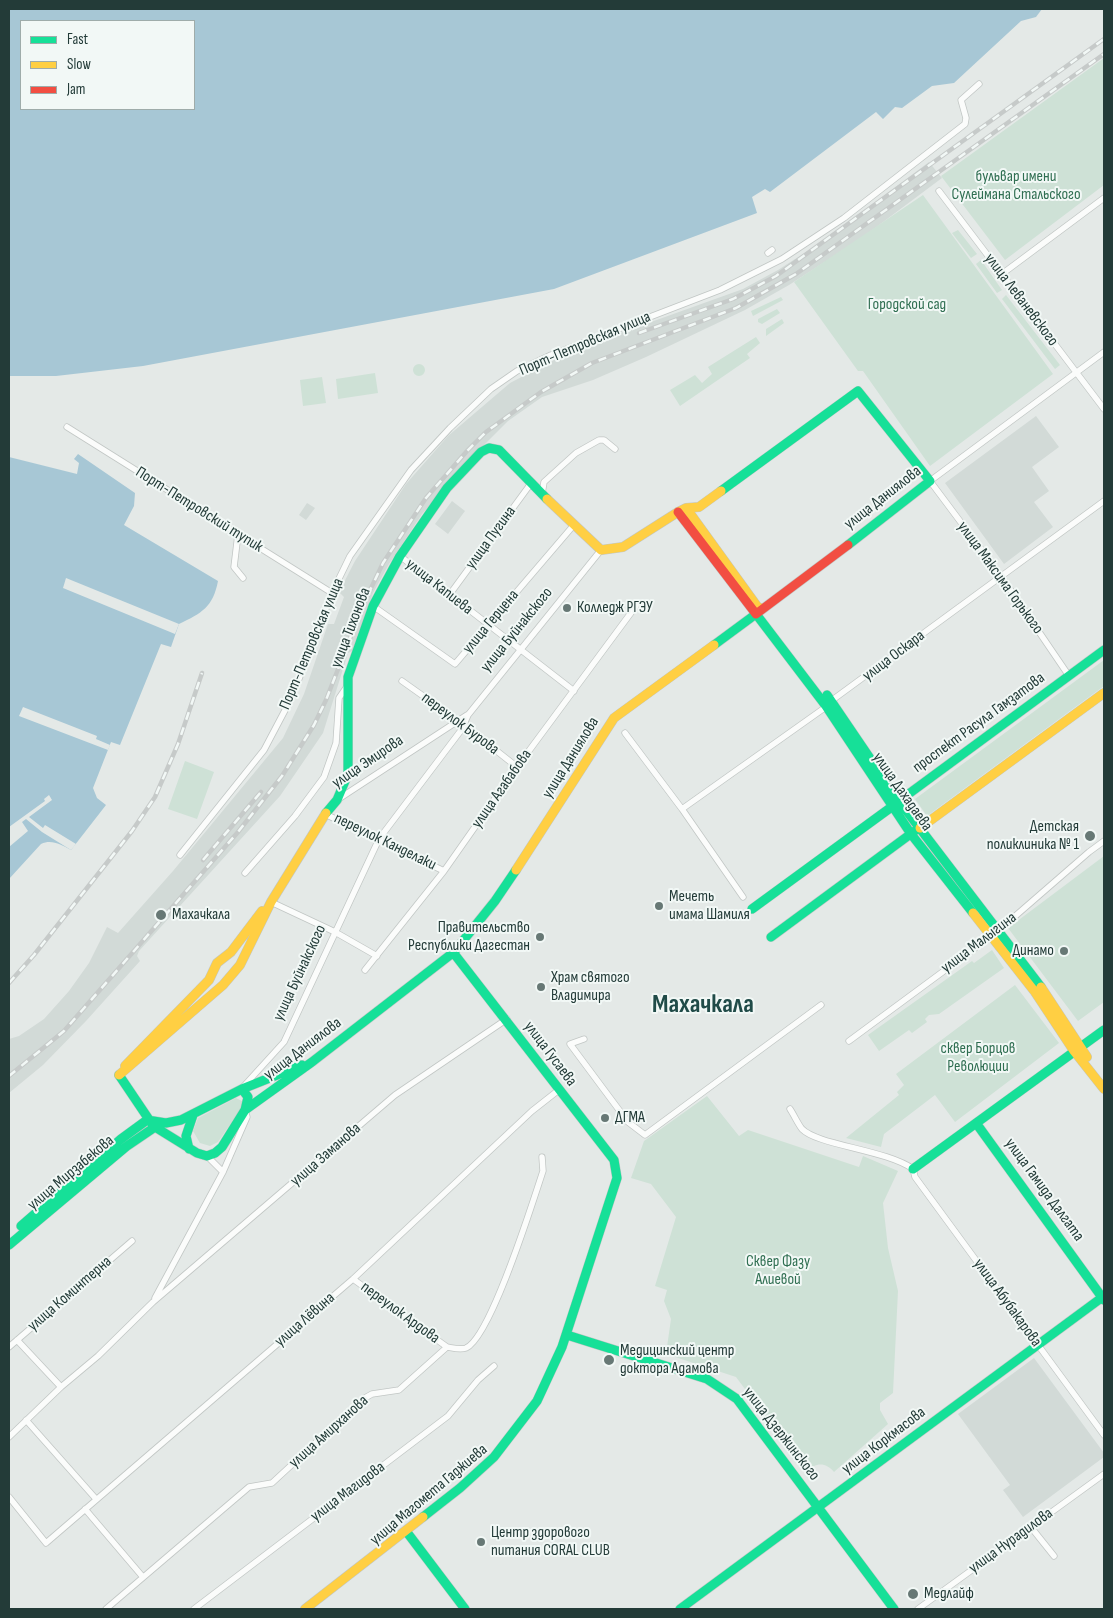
<!DOCTYPE html>
<meta charset="utf-8">
<style>
body{margin:0}
#map{position:relative;width:1113px;height:1618px;overflow:hidden;background:#e4e9e7;font-family:"Sofia Sans Condensed",sans-serif}
canvas{display:block}
.frame{position:absolute;inset:0;border:10px solid #233b38;pointer-events:none}
.legend{position:absolute;left:20px;top:20px;width:175px;height:90px;box-sizing:border-box;background:#f2f8f6;border:1px solid #9facaa;margin:0;padding:6px 9px;list-style:none;font-size:15px;color:#233b38}
.legend li{display:flex;align-items:center;gap:10px;height:25px}
.legend b{width:25px;border:1px solid #9facaa}
</style>
<div id="map">
<canvas width="1113" height="1618"></canvas>
<div class="frame"></div>
<ul class="legend">
<li><b style="height:6px;background:#16e098"></b>Fast</li>
<li><b style="height:6px;background:#ffcf43"></b>Slow</li>
<li><b style="height:6px;background:#f24e42"></b>Jam</li>
</ul>
</div>
<script>
const c = document.querySelector('canvas').getContext('2d');
c.lineJoin = 'round';
function paint(path, color) { c.fillStyle = color; c.fill(path, 'evenodd'); }
function strokePath(path, color, width, dash) { c.strokeStyle = color; c.lineWidth = width; c.lineCap = dash ? 'butt' : 'round'; c.setLineDash(dash || []); c.stroke(path); }
function drawText(font, color, halo, rows, align = 'center') {
  c.font = font + ' "Sofia Sans Condensed",sans-serif'; c.lineWidth = 4; c.setLineDash([]); c.textBaseline = 'middle'; c.strokeStyle = halo; c.fillStyle = color; for (const [text, x, y, turn = 0] of rows) {
    c.save(); c.translate(x, y); c.rotate((+turn || 0) * Math.PI / 180); c.textAlign = isNaN(turn) ? turn : align; if (halo) c.strokeText(text, 0, 0); c.fillText(text, 0, 0); c.restore();
  }
}
paint(new Path2D(`
 M929 162 942 178 859 240 789 285 745 310 646 357 593 380 542 397 508 421 485 444 422 514 389 564 373 593 352 651 348 653 323 733 280 796 139 951 137 956 140 961 86 1021 43 1065 9 1093V1039L19 1036 44 1019 69 991 89 963 107 927 118 933 173 871 283 738 304 694 328 624H334L344 597 339 592 355 561 406 484 448 436 510 383 573 350 743 289 778 270 823 241Z
 M1036 416 1059 447 1032 467 1049 491 1034 502 1053 527 1004 564 945 483Z
 M452 501 465 511 448 534 435 524Z
 M307 503 315 508 306 520 299 515Z
 M1034 1358 1104 1453V1457L1023 1517 1003 1490 1010 1485 958 1414Z`), '#d2dad7');
paint(new Path2D(`
 M1104 58V185L1005 260 941 176Z
 M923 195 1053 374 930 466 863 371H858L794 282Z
 M958 230 977 254 971 258 952 233Z
 M981 260 1002 290 997 293 976 264Z
 M1006 295 1060 365 1055 369 1002 299Z
 M781 297 783 300 753 316 751 311Z
 M777 309 780 313 762 324 758 322V319Z
 M782 319 784 323 766 336V329Z
 M756 337 760 343 747 354 750 358 680 406 670 390 695 375 702 383 712 374 708 367Z
 M413 370a6 6 0 1 1 12 0a6 6 0 1 1-12 0Z
 M375 373 378 393 338 399 336 379Z
 M322 377 326 403 303 406 300 380Z
 M1104 660V686L927 816 915 799Z
 M185 761 214 772 197 819 168 809Z
 M1104 856V1002L1078 1021 1008 928Z
 M992 950 1004 968 939 1014 929 1015 925 1019 927 1022 912 1033 909 1030 879 1051 868 1035 972 961 974 963Z
 M1015 985 1059 1043 955 1122 935 1095 884 1134 881 1147 846 1138 899 1095 897 1092 904 1085 896 1074Z
 M707 1096 739 1136 748 1130 859 1167 863 1156 898 1171 883 1203 888 1248 898 1291 893 1393 880 1403V1410L888 1424 834 1472C826 1462 815 1462 807 1472L736 1377 666 1354 671 1319 664 1301 667 1290 655 1286 676 1217 651 1184 631 1178 644 1141Z
 M236 1098 242 1101V1107L218 1142 210 1146 200 1143 193 1131 198 1118Z`), '#cee1d6');
paint(new Path2D(`
 M9 9H1042L1036 17 1021 21 954 83 932 86 902 108 895 107 883 119 876 112 770 192 765 189 752 197 757 213 554 289 143 366 56 376H9ZM21 21H194V109H21Z
 M78 454 135 493 134 506 124 525 218 581C213 607 202 613 179 624L171 647 161 644 120 745 111 742 93 788 97 798 106 805 71 850C61 845 52 839 41 844L9 879V457L77 474 79 463 74 459Z`), '#a7c7d5');
paint(new Path2D(`
 M66 578 179 624 175 634 63 588Z
 M23 707 97 736 96 739 110 745 108 750 19 716Z
 M49 795 52 800 29 817 43 828 45 825 76 844 71 850 42 832 26 819 22 822 28 831 9 847V827L45 801 44 799Z`), '#e4e9e7');
const street = new Path2D(`
 M939 191 1104 409
 M768 253 772 250
 M1002 274 1104 198
 M67 427 332 593
 M542 494 544 482 576 453 599 440H604L615 449
 M238 534 234 567 243 578
 M400 556 574 691
 M450 594 532 482
 M373 606 455 664 573 526
 M1069 676 1001 576 930 481 1104 352
 M402 681 464 725 517 767
 M625 733 682 809 743 897
 M337 800 467 715
 M682 809 823 709 831 701 1104 501
 M325 814 444 871
 M180 855 264 750 292 697 332 593 350 556 411 470 450 428 491 389 517 371 551 355 720 290 782 259 844 218 965 124 966 118 961 100 979 84
 M245 873 295 816 324 777 336 743 339 698 348 685
 M271 902 335 932 377 956
 M365 970 444 871 517 767 636 606
 M584 1039 570 1044 628 1122 645 1135 821 1005
 M849 1041 998 931 1089 852 1104 841
 M243 1087 284 1042 379 839 462 729 468 715 601 550
 M790 1109C794 1115 798 1124 802 1129 817 1145 887 1150 913 1169L915 1177 1104 1435
 M207 1156 223 1172
 M353 1279 447 1347
 M155 1298 223 1172 247 1117 245 1110
 M17 1340 61 1387
 M9 1347 132 1241
 M26 1420 96 1499
 M9 1437 61 1387 98 1356 153 1302 395 1095 507 1019
 M9 1497 46 1543 353 1279 532 1111 560 1089
 M85 1509 142 1576
 M1030 1526 1054 1556
 M106 1609 249 1487 272 1483 363 1399 372 1394 399 1390 447 1347C453 1348 460 1350 466 1348 491 1337 533 1201 543 1171L542 1157
 M194 1609 448 1416 478 1380 494 1366
 M918 1609 1104 1474`);
const fast = new Path2D(`
 M721 491 858 391 930 481 848 545
 M714 645 756 614 826 706 911 834 973 913
 M827 695 899 801 1041 987
 M899 801 1104 650
 M326 813 337 800 348 774V677L373 606 400 556 447 488 481 452 489 448 499 450 547 499
 M752 909 897 803
 M771 937 916 830
 M119 1075 152 1124
 M242 1089 248 1097 245 1110
 M976 1123 1104 1300
 M189 1149 186 1136 193 1115
 M913 1169 1104 1030
 M21 1226 121 1139 147 1120 166 1123 181 1120 242 1089 302 1065
 M9 1245 127 1146 155 1127 197 1153 207 1156 215 1153 222 1147 245 1110 312 1062 454 952 495 901 516 870
 M567 1335 707 1379 737 1399 894 1609
 M423 1517 460 1488 494 1457 537 1401 562 1347 617 1178 614 1160 452 951
 M406 1531 465 1609
 M680 1609 1104 1296`);
const slow = new Path2D(`
 M547 499 601 550 623 547 678 512 686 508 699 507 721 491
 M686 508 759 609 761 608
 M920 828 1104 693
 M516 870 614 718 714 645
 M973 913 1035 992 1074 1051 1104 1089
 M1041 987 1087 1057
 M125 1066 209 980 217 963 231 952 262 911
 M119 1075 223 985 240 965 271 902 326 813
 M305 1609 423 1517`);
const jam = new Path2D(`
 M678 512 756 614 848 545`);
strokePath(street, '#c1c6c4', 7);
strokePath(fast, '#c0c6c5', 10);
strokePath(slow, '#c0c6c5', 10);
strokePath(jam, '#c0c6c5', 10);
strokePath(street, '#fbfcfb', 5.5);
strokePath(fast, '#16e098', 9);
strokePath(slow, '#ffcf43', 9);
strokePath(jam, '#f24e42', 9);
const rail = new Path2D(`
 M639 333 733 299 776 276 1104 39
 M203 860 261 792
 M9 983 34 955 132 831 155 797 178 744 202 673
 M9 1076 64 1031 238 832 282 776 314 725 326 700 363 605 383 563 426 498 467 451 486 432 541 392 592 363 736 308 796 274 1104 54`);
strokePath(rail, '#c6cac9', 4.5);
strokePath(rail, '#f2f8f6', 2.5, [8]);
for (const [x, y, r, color] of [
 [567,608,5,"#677875"],
 [1090,836,6,"#677875"],
 [659,906,5,"#677875"],
 [161,915,6,"#677875"],
 [540,937,5,"#677875"],
 [1064,951,5,"#677875"],
 [541,987,5,"#677875"],
 [605,1118,5,"#677875"],
 [609,1360,6,"#677875"],
 [481,1542,5,"#677875"],
 [913,1594,6,"#677875"]
]) { const dot = new Path2D(); dot.arc(x, y, r, 0, 2 * Math.PI); c.fillStyle = color; c.fill(dot); strokePath(dot, '#f2f8f6', 2); }
drawText('16px', '#306f52', '#f2f8f6', [
 ["бульвар имени",1016,177],
 ["Сулеймана Стальского",1016,195],
 ["Городской сад",907,305],
 ["сквер Борцов",978,1049],
 ["Революции",978,1067],
 ["Сквер Фазу",778,1262],
 ["Алиевой",778,1280]
]);
drawText('16px', '#233b38', '#f2f8f6', [
 ["улица Леваневского",1021,300,53],
 ["Порт-Петровская улица",585,344,-23],
 ["улица Даниялова",883,498,-38],
 ["Порт-Петровский тупик",199,510,32],
 ["улица Пугина",491,538,-54],
 ["улица Максима Горького",1000,578,54],
 ["улица Капиева",439,587,38],
 ["улица Герцена",491,622,-50],
 ["улица Тихонова",351,628,-69],
 ["улица Буйнакского",517,630,-51],
 ["Порт-Петровская улица",312,644,-67],
 ["улица Оскара",894,656,-37],
 ["проспект Расула Гамзатова",979,723,-36],
 ["переулок Бурова",460,724,37],
 ["улица Даниялова",571,758,-58],
 ["улица Эмирова",368,762,-34],
 ["улица Агабабова",502,789,-55],
 ["улица Дахадаева",902,792,55],
 ["переулок Канделаки",385,842,26],
 ["улица Малыгина",979,943,-37],
 ["улица Буйнакского",300,973,-65],
 ["улица Даниялова",303,1049,-37],
 ["улица Гусаева",550,1054,53],
 ["улица Заманова",326,1155,-41],
 ["улица Мирзабекова",71,1173,-40],
 ["улица Гамида Далгата",1044,1190,54],
 ["улица Коминтерна",70,1294,-41],
 ["улица Абубакарова",1007,1303,54],
 ["переулок Ардова",400,1313,36],
 ["улица Лёвина",305,1320,-41],
 ["улица Амирханова",329,1432,-42],
 ["улица Дзержинского",781,1434,52],
 ["улица Коркмасова",884,1441,-37],
 ["улица Магидова",348,1492,-37],
 ["улица Магомета Гаджиева",429,1495,-40],
 ["улица Нурадилова",1011,1541,-36]
]);
drawText('16px', '#233b38', '#f2f8f6', [
 ["Колледж РГЭУ",577,608],
 ["Детская",1079,827,"right"],
 ["поликлиника № 1",1079,845,"right"],
 ["Мечеть",669,897],
 ["имама Шамиля",669,915],
 ["Махачкала",172,915],
 ["Правительство",530,928,"right"],
 ["Республики Дагестан",530,946,"right"],
 ["Динамо",1054,951,"right"],
 ["Храм святого",551,978],
 ["Владимира",551,996],
 ["ДГМА",615,1118],
 ["Медицинский центр",620,1351],
 ["доктора Адамова",620,1369],
 ["Центр здорового",491,1533],
 ["питания CORAL CLUB",491,1551],
 ["Медлайф",924,1594]
], 'left');
drawText('bold 26px', '#204b48', '#f2f8f6', [
 ["Махачкала",703,1005]
]);
</script>
